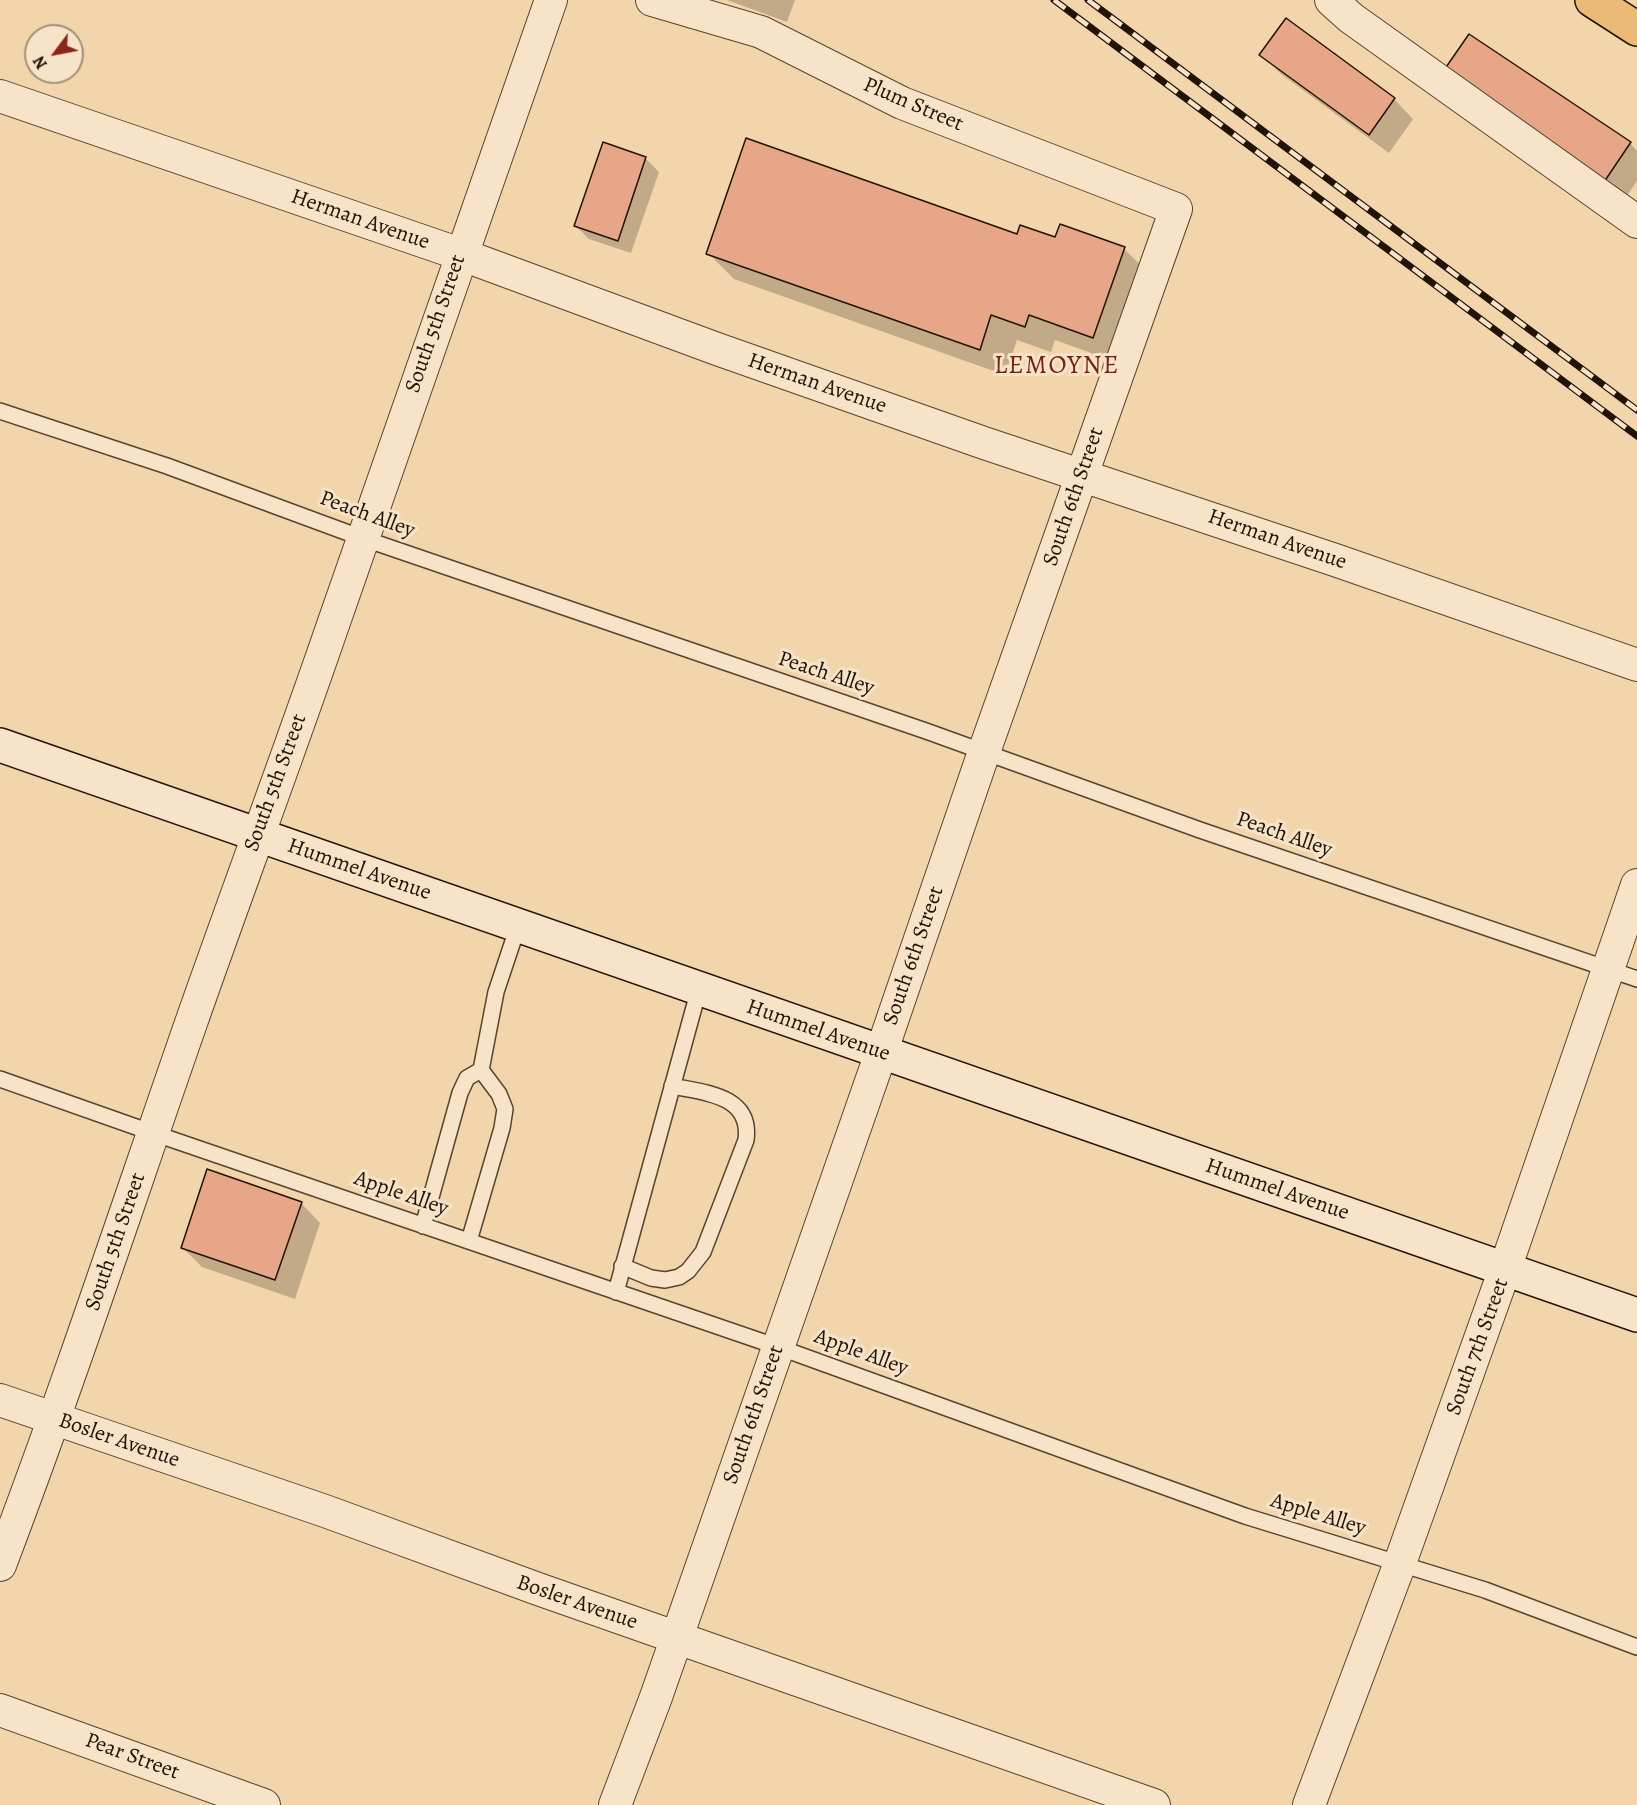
<!DOCTYPE html>
<style>
body{margin:0}
#map{position:relative;width:1637px;height:1805px;overflow:hidden;background:#f3d5ab;font-family:Alegreya,serif}
canvas{display:block}
.north{position:absolute;left:24px;top:24px;width:60px;height:60px;box-sizing:border-box;background:#f7e4c8;border:2px solid #a1917a;border-radius:50%;rotate:238deg;font-size:16px;font-weight:700;line-height:24px;text-align:center;color:#201404}
.north::after{content:'';display:block;margin:auto;width:21px;height:27px;background:#8f2418;clip-path:polygon(50% 0,100% 100%,50% 72%,0 100%)}
</style>
<div id="map">
<canvas width="1637" height="1805"></canvas>
<div class="north">N</div>
</div>
<script>
const c = document.querySelector('canvas').getContext('2d');
c.lineJoin = 'round';
function paint(path, color) { c.fillStyle = color; c.fill(path, 'evenodd'); }
function strokePath(path, color, width, dash) { c.strokeStyle = color; c.lineWidth = width; c.lineCap = dash ? 'butt' : 'round'; c.setLineDash(dash || []); c.stroke(path); }
function drawText(font, color, halo, rows, align = 'center') {
  c.font = font + ' Alegreya,serif'; c.lineWidth = 6; c.setLineDash([]); c.textBaseline = 'middle'; c.strokeStyle = halo; c.fillStyle = color; for (const [text, x, y, turn = 0] of rows) {
    c.save(); c.translate(x, y); c.rotate((+turn || 0) * Math.PI / 180); c.textAlign = isNaN(turn) ? turn : align; if (halo) c.strokeText(text, 0, 0); c.fillText(text, 0, 0); c.restore();
  }
}
paint(new Path2D(`
 M727 0H795L787 22Z
 M1261 54 1394 99 1413 119 1389 153 1281 74Z
 M1464 92 1630 143 1637 151V181L1624 200Z
 M604 144 646 159 659 172 631 253 589 239 576 226Z
 M1018 236 1124 249 1150 274 1119 363 1055 340 1051 352 1017 340 1005 375 734 279 708 253Z
 M301 1203 320 1223 295 1299 202 1267 182 1247Z`), '#0003');
const building = new Path2D(`
 M1286 18 1395 98 1369 135 1259 55Z
 M1469 34 1631 142 1604 182 1442 73Z
 M746 138 1017 234 1020 225 1055 237 1060 224 1125 247 1093 338 1029 315 1025 327 991 315 980 350 706 254Z
 M603 142 646 157 618 241 574 226Z
 M207 1169 302 1202 275 1280 181 1248Z`);
paint(building, '#e6a687');
strokePath(building, '#201404', 1.5);
const lane = new Path2D(`
 M0 411 167 466 362 538 926 731 1200 830 1637 979
 M0 1079 153 1133 778 1347 1245 1516 1485 1590 1637 1647
 M423 1226 460 1093 467 1078 481 1070
 M469 1241 502 1128 505 1109 499 1094 481 1070 496 992 518 926
 M622 1266 651 1278 665 1280 679 1277 688 1271 703 1252 746 1140C752 1095 705 1093 672 1086
 M616 1292 699 989`);
const street = new Path2D(`
 M1331 0 1351 18 1637 222
 M0 96 460 254 717 349 984 443 1335 560 1637 665
 M0 1400 325 1511 538 1589 1154 1805
 M0 1565C68 1386 128 1204 191 1023 238 889 288 756 334 622 406 415 477 207 551 0
 M0 1710 264 1805
 M615 1805 656 1697 881 1053 984 752 1176 209 902 103 761 32 652 0
 M1309 1805 1400 1563 1505 1269 1637 885`);
const secondary = new Path2D(`
 M0 745 1637 1315`);
const highway = new Path2D(`
 M1592 0 1637 29`);
strokePath(lane, '#55442e', 18);
strokePath(street, '#55442e', 34);
strokePath(secondary, '#201404', 36);
strokePath(highway, '#201404', 36);
strokePath(lane, '#f7e4c8', 15);
strokePath(street, '#f7e4c8', 32);
strokePath(secondary, '#f7e4c8', 33);
strokePath(highway, '#eaba76', 33);
const rail = new Path2D(`
 M1054 0 1637 436
 M1088 0 1637 410`);
strokePath(rail, '#201404', 7);
strokePath(rail, '#f7e4c8', 4.5, [14]);
drawText('22px', '#201404', '#f7e4c8', [
 ["Plum Street",913,105,23],
 ["Herman Avenue",360,220,19],
 ["South 5th Street",436,324,-71],
 ["Herman Avenue",817,384,19],
 ["South 6th Street",1074,497,-71],
 ["Peach Alley",367,515,20],
 ["Herman Avenue",1277,540,19],
 ["Peach Alley",826,674,18],
 ["South 5th Street",276,783,-70],
 ["Peach Alley",1284,835,19],
 ["Hummel Avenue",359,870,19],
 ["South 6th Street",914,956,-71],
 ["Hummel Avenue",818,1031,19],
 ["Hummel Avenue",1277,1190,19],
 ["Apple Alley",401,1194,19],
 ["South 5th Street",116,1242,-71],
 ["South 7th Street",1478,1347,-70],
 ["Apple Alley",861,1353,20],
 ["South 6th Street",754,1415,-71],
 ["Bosler Avenue",119,1441,19],
 ["Apple Alley",1318,1515,17],
 ["Bosler Avenue",577,1603,19],
 ["Pear Street",132,1757,20]
]);
c.letterSpacing = '1.5px';
drawText('26px', '#7a1f14', '#f7e4c8', [
 ["LEMOYNE",1057,367]
]);
c.letterSpacing = '0px';
</script>
